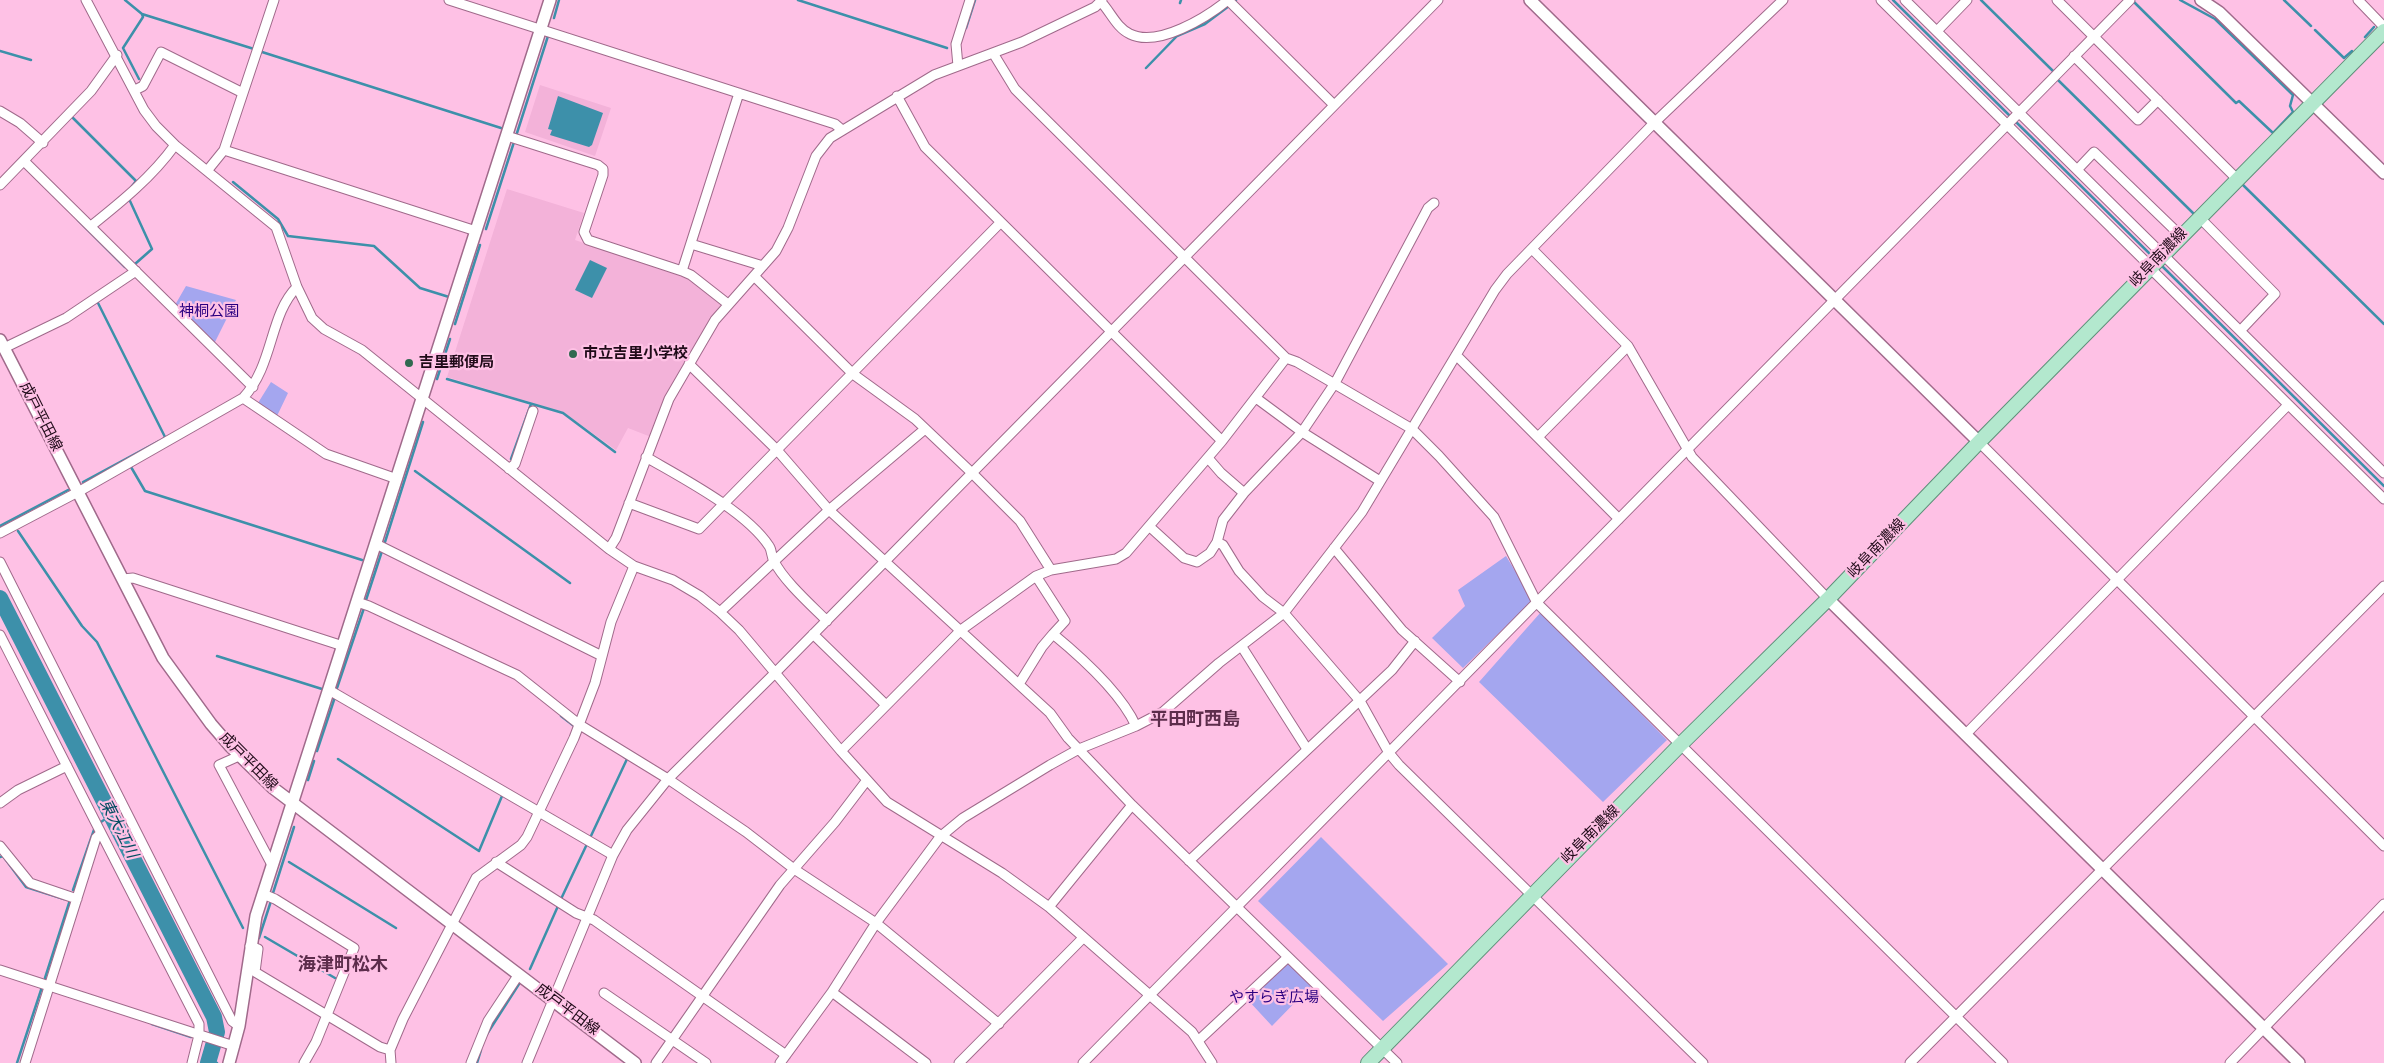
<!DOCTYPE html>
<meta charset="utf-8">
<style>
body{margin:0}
canvas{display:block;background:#fec1e5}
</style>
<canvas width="2384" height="1063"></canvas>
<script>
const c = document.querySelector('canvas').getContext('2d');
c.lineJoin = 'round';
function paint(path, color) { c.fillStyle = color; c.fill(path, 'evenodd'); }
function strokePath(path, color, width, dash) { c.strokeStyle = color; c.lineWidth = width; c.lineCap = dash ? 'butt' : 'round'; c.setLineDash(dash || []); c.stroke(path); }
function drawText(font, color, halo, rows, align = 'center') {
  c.font = font + ' "Nunito Sans","Noto Sans JP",sans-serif'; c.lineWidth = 4.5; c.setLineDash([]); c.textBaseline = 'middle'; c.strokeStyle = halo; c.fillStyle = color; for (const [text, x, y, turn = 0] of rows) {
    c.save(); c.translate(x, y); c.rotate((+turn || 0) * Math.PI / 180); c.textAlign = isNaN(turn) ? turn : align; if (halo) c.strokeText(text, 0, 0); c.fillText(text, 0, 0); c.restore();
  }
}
paint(new Path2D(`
 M540 85 611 108 595 156 525 132Z
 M507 189 584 213 575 240 686 277 720 303 721 309 651 437 628 428 616 450 563 412 447 377Z`), '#f3b2d9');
paint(new Path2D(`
 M186 286 236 300 214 344 175 305Z
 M271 382 288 393 277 416 258 403Z
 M1506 556 1533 600 1463 668 1432 638 1465 606 1458 590Z
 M1541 612 1667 740 1603 802 1479 682Z
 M1321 837 1448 964 1383 1021 1258 901Z
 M1287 962 1311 986 1272 1026 1247 999Z`), '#a4a6ef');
paint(new Path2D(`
 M558 96 603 113 592 145 589 147 550 135 552 130 548 129Z
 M590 260 607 268 592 298 575 290Z`), '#3d90aa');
strokePath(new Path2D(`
 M125 0 142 14 254 49
 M798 0 947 48
 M1893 0 2011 117
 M1981 0 2053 71
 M2284 0 2311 26
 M1235 1 1236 0
 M2134 2 2236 103 2239 101 2273 133 2293 112 2290 106 2293 95 2215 19 2180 0
 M1180 3 1181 0
 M554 18 559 0
 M966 28 975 0
 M2315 30 2344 58 2352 51
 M2365 37 2374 27
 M0 51 31 60
 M262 52 501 128
 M1146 68 1177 36 1205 24 1229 6
 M139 79 123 48 143 17 142 14
 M2058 80 2194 214
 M73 118 136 181 129 190
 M2015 121 2153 257
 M517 133 548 36
 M233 182 278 219 288 236 374 246 420 288 449 297
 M2242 184 2384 324
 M130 201 152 249 135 264
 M78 220 125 267
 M486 229 514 142
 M2161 265 2384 486
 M97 301 165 437 164 438
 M455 324 480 245
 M437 379 450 339
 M447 379 563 413 615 452
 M511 459 531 404
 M131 467 145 491 362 560
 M415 471 570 583
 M83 482 159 441
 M0 526 68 490
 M18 531 82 626 97 642 243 928
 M385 542 423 422
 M366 600 382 551
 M217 656 322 689
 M337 688 364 608
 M561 716 574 726
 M317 751 335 697
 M338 759 479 851 502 796
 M308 780 314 761
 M101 822 111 815
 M590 838 627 759 624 757
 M0 857 3 856 26 887 64 899
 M289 862 396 928
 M73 890 95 827
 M273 893 294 827
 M561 899 587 844
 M265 937 335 978
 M259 938 271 901
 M530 969 558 906
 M45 978 70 900
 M152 1024 191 1037
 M487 1034 519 984
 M209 1060 217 1063
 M17 1063 42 987H40
 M477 1063 481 1050`), '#3d90aa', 2.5);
strokePath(new Path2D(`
 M0 598 214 1017 217 1032 208 1063`), '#3d90aa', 16);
const street = new Path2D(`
 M86 0 144 110 156 126 175 145 276 227 297 287 312 318 324 329 362 350 609 549 634 566 673 580 700 596 720 612 739 630 841 751 887 802 1002 873 1049 907 1192 1032 1212 1063
 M449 0 835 124 842 130
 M1228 0 1334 105
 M1881 0 2151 267
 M1905 0 2384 473
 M2057 0 2237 179
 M2358 0 2384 27
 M1102 3C1111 13 1117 28 1130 34 1158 48 1207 17 1228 0
 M1937 31 1967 0
 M993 53 1015 89 1027 101 1286 358 1297 362 1412 429 1439 456 1494 517 1537 603 2003 1063
 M2074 56 2138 120 2158 100
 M958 66 956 44 970 0
 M135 90 143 86 161 52 243 93
 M897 96 925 147 1222 441
 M0 111 20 123 43 143
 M507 136 598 165 603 169V175L584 232 588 240 682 271 691 275 728 304
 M224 150 476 231
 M24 161 253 387
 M2077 170 2094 152 2181 236
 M207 171 224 150 274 0
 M0 185 91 91 117 55
 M2199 217 2275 294 2240 331
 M91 226C121 202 152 177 175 145
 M691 244 763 266
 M1532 249 1628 346 1692 457 1828 599
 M2150 268 2384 499
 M682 271 739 93
 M754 276 853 374 915 419 972 473 1020 521 1051 570
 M4 348 66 318 136 271
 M1456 355 1619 519
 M689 364 777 450 829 510 1050 713 1068 738 1132 805 1397 1063
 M243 398 326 454 397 479
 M1538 437 1628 346
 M1979 442 2384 846
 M646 457C682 478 746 511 769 546 772 550 771 556 774 561 783 580 811 605 827 621
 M509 469 515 464 533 411
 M1380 481 1302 432 1335 383 1428 208 1434 203
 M1244 493 1302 432 1256 398
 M629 503 699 529 1000 223
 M1150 527 1184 558 1197 562 1210 553 1217 542 1223 520 1244 493 1221 473 1208 458
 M0 533 78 492 243 398C274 365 269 315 297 287
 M1217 542 1223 545 1239 571 1263 597 1284 613 1360 701 1389 753 1399 765 1703 1063
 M376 544 602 656
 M1334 548 1402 630 1460 682
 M609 549 616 538 669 399 715 320 776 251 788 228 816 156 830 138 934 75 1022 42 1095 7 1102 0
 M0 562 232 1021 239 1026
 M1036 576 1065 621 1053 634C1081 657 1121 693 1136 726
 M123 579 133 578 343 646
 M357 602 369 606 517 675 580 725 668 779 775 673 1438 0
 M720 612 829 510 925 429
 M813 634 886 705
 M0 635 101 833
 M1242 647 1307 749
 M1019 684 1042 647 1053 634
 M329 690 613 855
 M1965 735 2288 405
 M841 751 961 630 1036 576 1051 570 1116 559 1126 553 1222 441 1286 358
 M239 756 219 765 272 865
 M0 803 18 790 67 766
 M0 846 30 883 77 899
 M1189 861 1392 670 1415 641
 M496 862 576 913 594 920 786 1055
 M263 894 275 899 354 948 316 1042 304 1063
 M1049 907 1132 805
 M250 946 258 949 255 972 380 1047 390 1050
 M0 970 234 1046
 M832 992 926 1063
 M604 993 706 1063
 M1199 1040 1288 957
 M25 1063 96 838 101 833 199 1024V1035L192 1063
 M391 1063 390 1050 403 1019 476 878 521 845 527 837 574 738 595 683 611 622 634 566
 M471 1063 488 1021 519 974
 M527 1063 613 855 627 830 668 779 746 832 794 869 876 923 999 1024
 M656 1063 780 885 835 822 867 780
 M780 1063 832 992 876 923 940 837 963 818 1050 765 1079 749 1136 726 1163 712 1219 663 1284 613 1362 512 1495 290 1507 274 1654 123 1783 0
 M959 1063 1083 938
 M1083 1063 2130 0
 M1910 1063 2384 586
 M2230 1063 2384 904`);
const secondary = new Path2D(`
 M1530 0 1979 442
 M2201 0 2219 12 2384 173
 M0 340 163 658 211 724 230 746 273 788 635 1063
 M1828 599 2299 1063
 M229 1063 239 1026 256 916 550 0`);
const primary = new Path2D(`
 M1368 1063 1680 745 1828 599 1979 442 2384 31`);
strokePath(street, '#a06a8b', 11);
strokePath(secondary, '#a06a8b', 14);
strokePath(primary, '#5e907a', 16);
strokePath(street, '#fff', 9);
strokePath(secondary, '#fff', 11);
strokePath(primary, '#b3e8ce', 14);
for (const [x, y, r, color] of [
 [573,354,5,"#316950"],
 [409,363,5,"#316950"]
]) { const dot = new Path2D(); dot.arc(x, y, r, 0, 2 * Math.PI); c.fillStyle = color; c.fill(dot); strokePath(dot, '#fec1e5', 2); }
drawText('15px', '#200b19', '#fec1e5', [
 ["岐阜南濃線",2159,258,-46],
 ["成戸平田線",40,417,63],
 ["岐阜南濃線",1877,549,-46],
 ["成戸平田線",248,762,45],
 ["岐阜南濃線",1591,835,-45],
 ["成戸平田線",567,1010,37]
]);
drawText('15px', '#2a0080', '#fec1e5', [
 ["神桐公園",209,312],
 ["やすらぎ広場",1274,998]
]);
drawText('bold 15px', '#200b19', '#fec1e5', [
 ["市立吉里小学校",583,354],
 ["吉里郵便局",419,363]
], 'left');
drawText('italic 16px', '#034d61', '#fec1e5', [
 ["東大江川",118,829,63]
]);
drawText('bold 18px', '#5d2d4c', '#fec1e5', [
 ["平田町西島",1195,721],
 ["海津町松木",343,966]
]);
</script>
